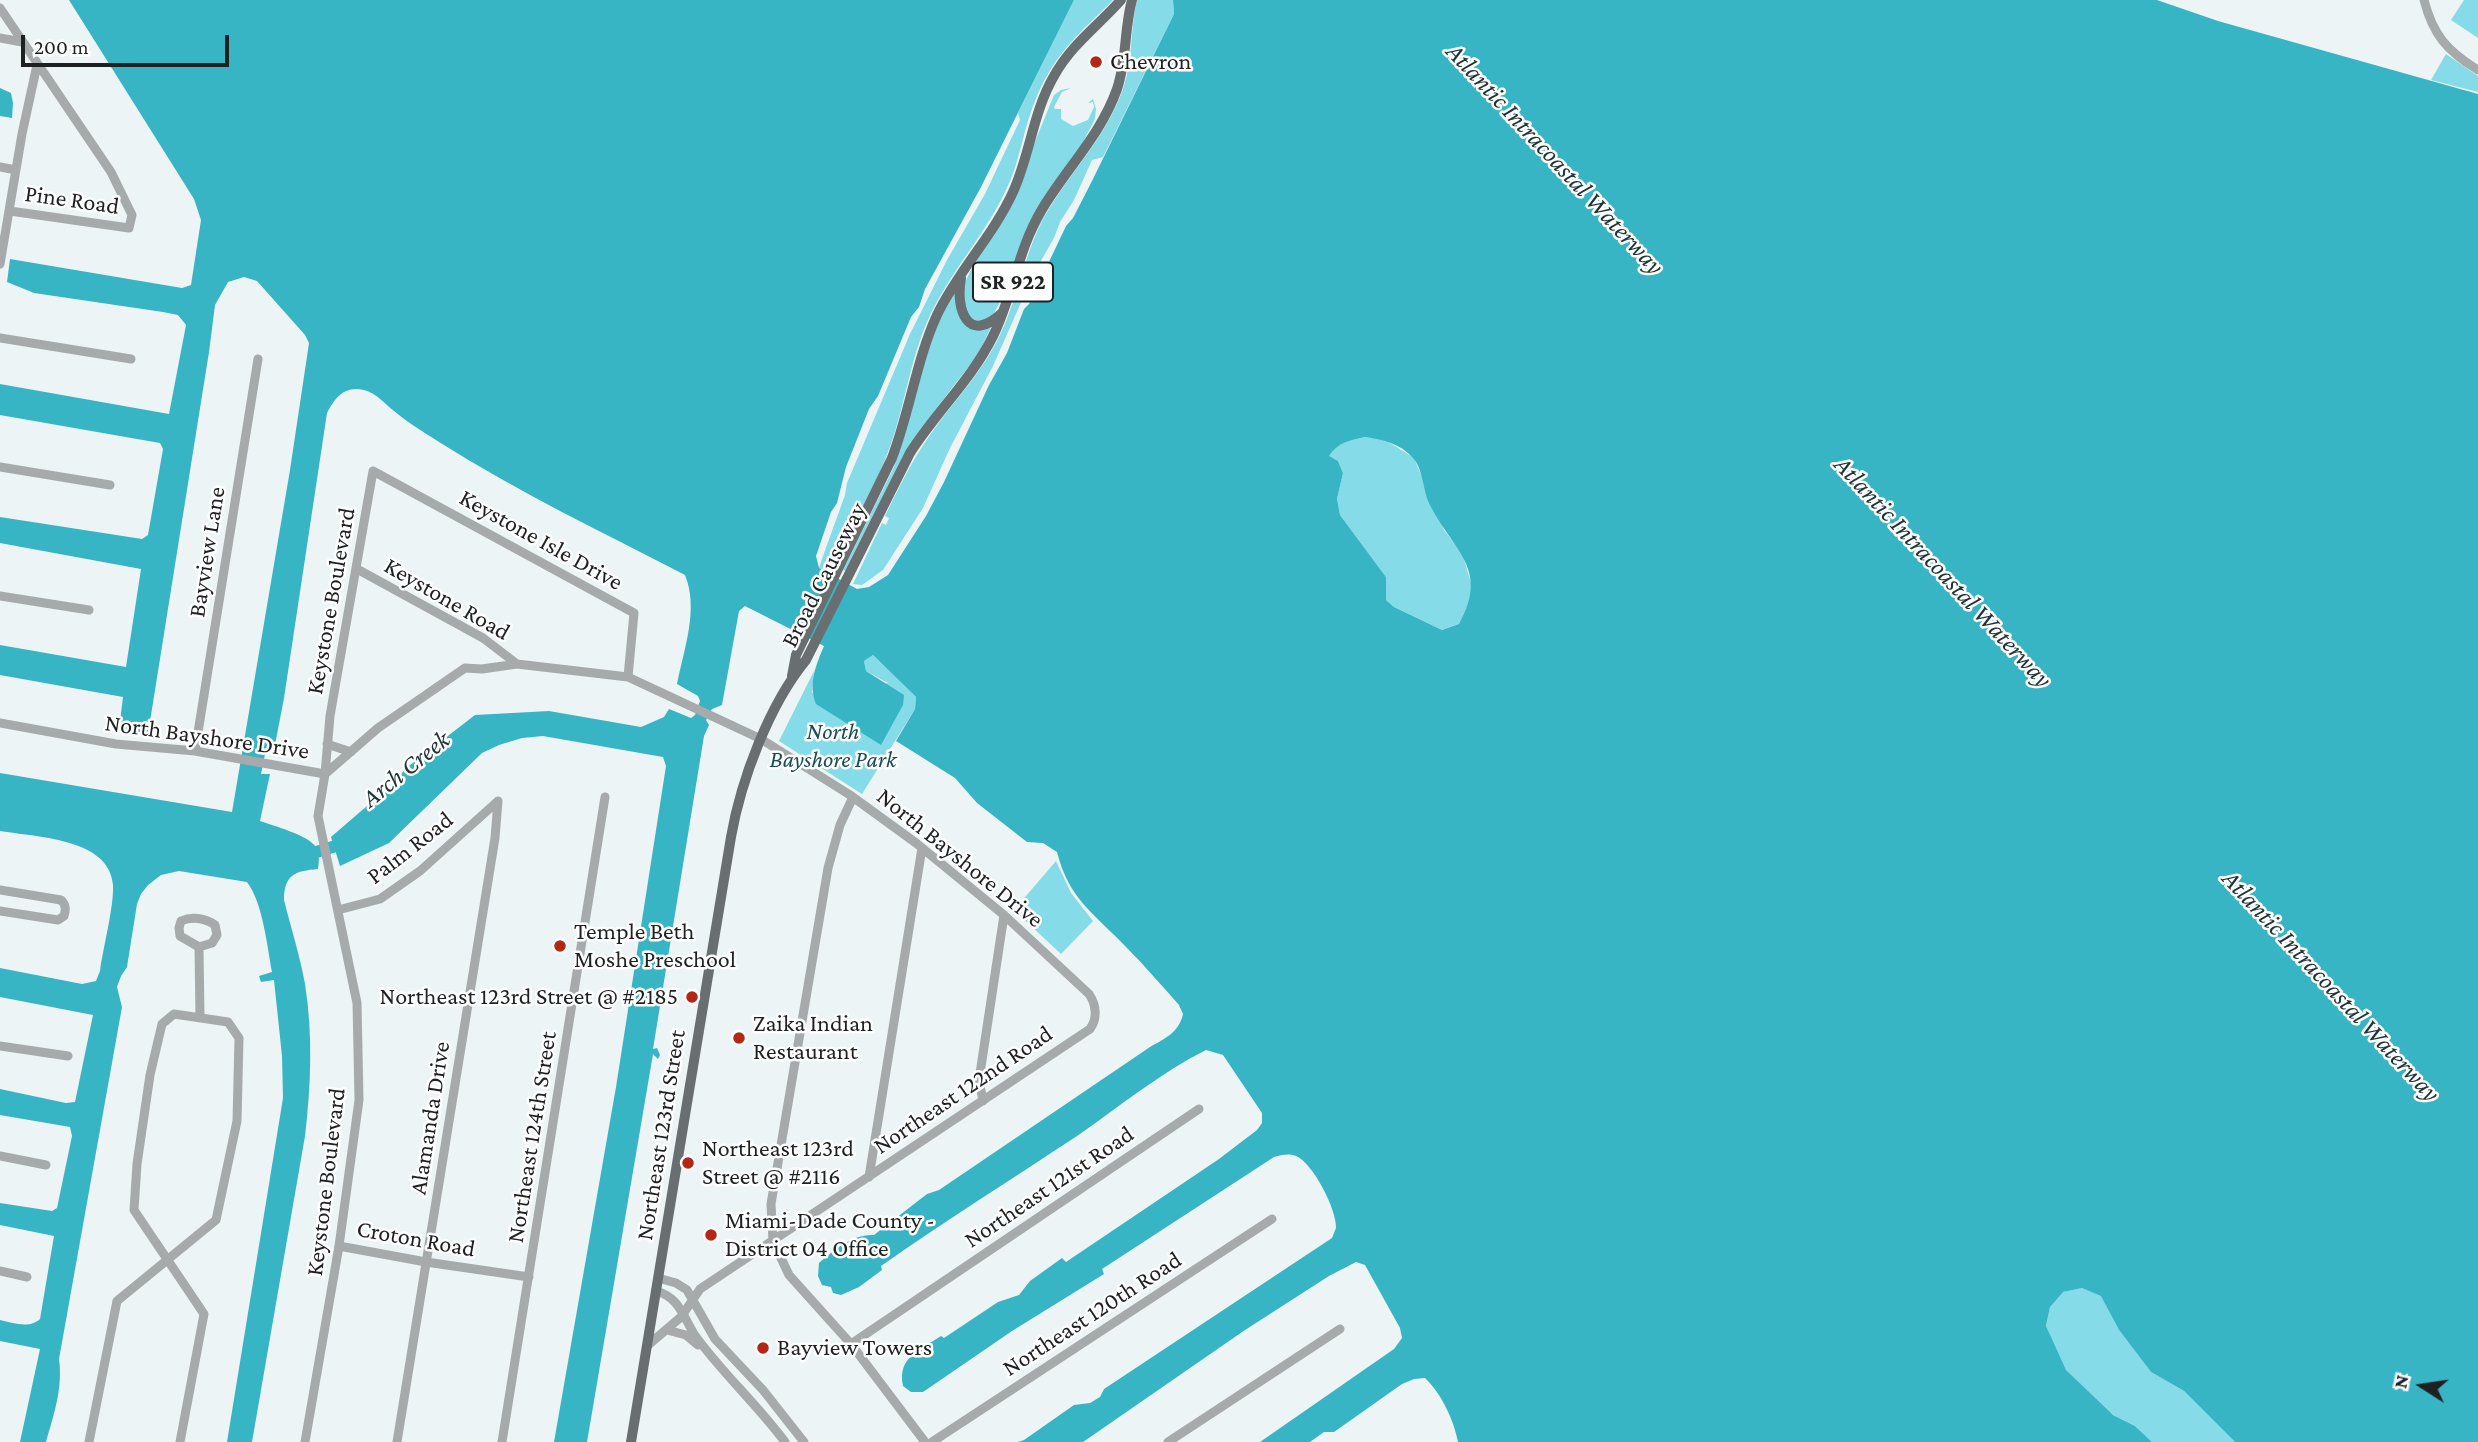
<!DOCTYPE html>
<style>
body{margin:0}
#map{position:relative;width:2478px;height:1442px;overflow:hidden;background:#ecf4f6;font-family:"Crimson Pro",serif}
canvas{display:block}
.north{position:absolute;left:2387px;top:1351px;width:70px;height:70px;-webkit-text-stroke:5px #fff;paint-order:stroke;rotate:282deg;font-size:19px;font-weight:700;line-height:28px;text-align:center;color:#1e2121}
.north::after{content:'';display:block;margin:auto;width:24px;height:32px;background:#1e2121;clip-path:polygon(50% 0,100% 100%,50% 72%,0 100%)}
.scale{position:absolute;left:21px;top:35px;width:208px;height:32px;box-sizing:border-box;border:4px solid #1e2121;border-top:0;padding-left:9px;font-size:21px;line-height:24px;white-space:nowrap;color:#1e2121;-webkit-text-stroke:5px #fff;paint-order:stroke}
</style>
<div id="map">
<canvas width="2478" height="1442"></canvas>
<div class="north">N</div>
<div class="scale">200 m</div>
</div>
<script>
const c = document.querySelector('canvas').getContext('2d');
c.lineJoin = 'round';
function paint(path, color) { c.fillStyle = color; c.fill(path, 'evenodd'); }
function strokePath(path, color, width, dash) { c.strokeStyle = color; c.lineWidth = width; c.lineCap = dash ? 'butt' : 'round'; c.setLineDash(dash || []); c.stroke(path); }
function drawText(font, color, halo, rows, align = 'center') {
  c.font = font + ' "Crimson Pro",serif'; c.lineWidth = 5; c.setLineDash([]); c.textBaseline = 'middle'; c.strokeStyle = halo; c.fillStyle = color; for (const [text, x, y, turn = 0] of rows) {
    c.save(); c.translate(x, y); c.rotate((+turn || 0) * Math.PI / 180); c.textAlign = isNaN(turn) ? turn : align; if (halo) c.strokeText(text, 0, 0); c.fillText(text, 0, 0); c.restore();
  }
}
paint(new Path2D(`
 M1074 0H1113C1075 38 1051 56 1032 109 1022 136 1019 164 1006 190 984 237 948 274 927 322 910 361 905 404 891 444 875 489 850 531 829 573L819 568 822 559 845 495 847 483 910 334 947 260 985 194 1020 120 1018 113Z
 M1137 0H1173L1174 14 1103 157 1092 160 1074 200 1060 222 1054 238 1034 273 993 366 950 448 923 508 883 570 862 585 853 584 882 523 886 525 889 518 885 516C898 490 910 464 926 441 949 406 978 378 997 341 1018 301 1023 255 1045 216 1069 173 1106 138 1123 89 1133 60 1130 30 1137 0Z
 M2464 0H2478V38L2451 20Z
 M2446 54 2478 76V92L2431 80Z
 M1071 88 1062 92 1054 107 1055 109H1061V119L1073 126 1088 120 1094 107 1093 102 1088 103 1093 99 1096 109 1095 119 991 319 981 323 964 314 963 286 1034 144 1054 95 1061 90Z
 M955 292 958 315 992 325 977 356 935 410 846 571 843 570 894 467 923 365 940 319Z
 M1365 437 1384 439 1414 458 1444 530 1462 553 1472 586 1469 608 1459 624 1442 630 1394 607 1386 600V577L1340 515 1337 499 1343 473 1338 461 1328 456C1337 443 1349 440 1365 437Z
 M873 655 916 697 915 709 862 794 779 741 814 671 812 693 888 683 866 671 864 661Z
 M1056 861 1071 893 1093 921 1061 954 1014 910Z
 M2082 1288 2101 1295 2119 1330 2151 1372 2184 1391 2235 1442H2152L2135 1426 2113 1415 2099 1403 2066 1370 2057 1353 2046 1326 2050 1306 2062 1292Z`), '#85dbe7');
paint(new Path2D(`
 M69 0H1074L981 187 925 289 919 307 911 317 878 396 869 409 846 467 837 503 831 512 816 556 819 568 857 589 869 587 888 575 926 516 944 482 989 385 1007 353 1024 309 1029 304 1066 226 1073 218 1090 185 1174 14 1173 0H2157L2218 21 2478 94V1442H2235L2184 1391 2151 1372 2119 1330 2101 1296 2082 1288 2063 1292 2050 1307 2046 1326 2066 1370 2113 1415 2135 1426 2152 1442H1458C1454 1420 1441 1393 1425 1378L1414 1379 1402 1384 1334 1432H1324L1310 1442H1260L1394 1349 1402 1338 1400 1328 1365 1265 1356 1262 1329 1276 1245 1330 1083 1442H1018L1024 1440 1074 1405 1090 1403 1100 1397 1104 1389 1332 1238C1333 1236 1335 1230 1336 1228 1337 1210 1313 1163 1296 1156 1288 1153 1282 1155 1274 1157L1102 1269 1104 1274 1012 1331 923 1392H911L903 1386C897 1357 920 1350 941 1336L944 1338 998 1302 1019 1295 1030 1281 1062 1258 1066 1262 1219 1159 1257 1130 1262 1123V1113L1223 1055 1206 1050C1160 1073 1119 1107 1077 1136 1012 1179 945 1221 881 1266L882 1270 859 1287 841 1295 833 1293 831 1287 822 1285 818 1276 819 1263C835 1249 853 1234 874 1235L927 1194 939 1190 1150 1047C1166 1038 1179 1032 1183 1014L1179 1005C1162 986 1145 966 1127 948 1095 914 1069 900 1057 852L1043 843 1027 842 977 803 955 778 896 741 915 709 916 697 873 655 864 661 866 671 904 695 903 705 881 745 816 704C808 683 816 665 824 646L745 606 739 611 722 705 712 709 706 720 709 725 704 736 653 1049 657 1048 660 1055 658 1059 653 1054 587 1442H554L616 1087 666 766 663 757 543 736 522 738 499 745 482 753 389 843 340 866 331 837 397 780 405 769 475 715 549 711 641 727 664 717 669 709 691 718 695 715 700 701 698 696 677 684C684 649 699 609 685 575 602 532 518 492 439 442 424 432 408 423 394 411 385 404 376 393 364 390 344 385 335 398 327 413L284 698 274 750 265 754 261 774H270L260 821C274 826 308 835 316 847 320 853 319 862 318 869 296 871 284 874 284 900 291 928 300 956 305 984 313 1034 311 1086 305 1136L252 1442H227L283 1098 282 1056 274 980 261 982 259 976 272 972C267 946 263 903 247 882L179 871 161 875 148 885 141 894 137 904 127 967 121 976 117 987 122 1007 59 1359C63 1388 54 1414 46 1442H20L40 1349 0 1341V1320C14 1323 29 1329 40 1319L54 1236 0 1225V1203L52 1211 57 1208 72 1136 70 1127 0 1115V1089L66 1103 75 1102 93 1015 0 997V968L82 984 96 981 100 971C103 948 114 907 113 885 110 838 35 837 0 831V773L232 812 290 470 309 343 305 335 257 281 244 277 228 282 215 305 209 352 148 734 119 730 123 697 0 675V645L126 667 141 569 0 543V517L142 539 148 535 163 449 160 443 0 415V384L169 414 186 325 178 315 163 312 34 293 7 282 10 259 182 288 191 285 201 220 194 199ZM1365 437C1382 439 1401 444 1413 458 1423 469 1423 490 1429 503 1451 549 1491 568 1459 624L1442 630 1394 607 1386 600V577L1340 515 1337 499 1343 473 1338 461 1329 456C1337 443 1350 440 1365 437Z
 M0 88 11 93 13 103 12 118 0 116Z`), '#38b5c4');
strokePath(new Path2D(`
 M303 856 349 842`), '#38b5c4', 12);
strokePath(new Path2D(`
 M2424 0C2433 35 2447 51 2478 70
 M0 8 111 172 132 215 129 228 10 211
 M0 38 22 42
 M0 167 16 170
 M0 264 22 134 37 65
 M0 338 131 359
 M0 467 110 485
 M357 569 483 638 517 664
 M0 596 89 610
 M0 723 116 744 195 751 325 774 378 728 465 668 482 669 517 664 628 677 761 739 850 795 916 843 1004 915 1089 994C1096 1004 1098 1018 1090 1029L700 1289 681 1317 647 1346
 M327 744 351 752
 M195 751 258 359
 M853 797 840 825 828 868 771 1204 773 1241 789 1275 851 1344 925 1442
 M0 890 61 900C66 905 66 909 64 916L58 920 0 911
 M338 910 380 899 420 871 498 801
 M199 947 180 936 179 928 181 921C192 916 205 918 215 925L217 935 212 943 199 947 200 1017
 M0 1046 68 1056
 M983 1101 979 1080 1004 915
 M0 1156 46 1165
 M869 1177 922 848
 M339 1246 426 1262 529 1277
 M0 1271 27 1277
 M658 1278 676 1283 687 1290 715 1339 763 1390 804 1442
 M656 1291C679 1297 683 1316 694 1334 721 1372 757 1404 785 1442
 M667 1330 686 1335 698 1345
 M851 1344 1199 1109
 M89 1442 117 1301 216 1220 237 1121 239 1038 228 1022 174 1014 162 1024 150 1075 137 1164 134 1210 204 1314 180 1442
 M305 1442 339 1246 359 1100 357 1003 318 816 325 774 330 716 373 471 634 613 628 677
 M397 1442 495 838 498 801
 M502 1442 605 797
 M932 1442 1272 1219
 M1168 1442 1340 1329`), '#a7aaab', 9);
strokePath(new Path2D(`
 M961 278C955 310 968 345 1002 313
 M792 676 796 655 892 458C910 411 916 361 937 315 958 271 993 236 1013 192 1030 155 1033 112 1054 76 1071 45 1098 26 1121 0
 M631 1442 731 837C741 780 769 705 806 660L910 453C936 412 972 379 993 336 1013 295 1018 250 1041 211 1065 170 1101 135 1117 89 1127 60 1124 29 1132 0`), '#696f70', 10);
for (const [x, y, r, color] of [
 [1096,62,7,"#b42615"],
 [560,946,7,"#b42615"],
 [692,997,7,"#b42615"],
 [739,1038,7,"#b42615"],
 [688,1163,7,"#b42615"],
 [711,1235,7,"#b42615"],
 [763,1348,7,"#b42615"]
]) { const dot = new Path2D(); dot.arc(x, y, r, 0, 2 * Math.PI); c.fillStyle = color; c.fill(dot); strokePath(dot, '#fff', 2.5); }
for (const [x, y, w] of [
 [1013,282,80]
]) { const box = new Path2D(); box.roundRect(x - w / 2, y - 19.5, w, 39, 5); c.fillStyle = '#fff'; c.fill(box); strokePath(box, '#1e2121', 2); }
drawText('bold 23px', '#1e2121', null, [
 ["SR 922",1013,282]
]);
drawText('24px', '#1e2121', '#fff', [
 ["Chevron",1110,62],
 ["Temple Beth",574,932],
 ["Moshe Preschool",574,960],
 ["Northeast 123rd Street @ #2185",678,997,"right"],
 ["Zaika Indian",753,1024],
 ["Restaurant",753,1052],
 ["Northeast 123rd",702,1149],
 ["Street @ #2116",702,1177],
 ["Miami-Dade County -",725,1221],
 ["District 04 Office",725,1249],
 ["Bayview Towers",777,1348]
], 'left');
drawText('24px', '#1e2121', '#fff', [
 ["Pine Road",72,200,8],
 ["Keystone Isle Drive",541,540,29],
 ["Bayview Lane",207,552,-81],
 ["Broad Causeway",824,575,-63],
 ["Keystone Road",447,599,30],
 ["Keystone Boulevard",331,601,-80],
 ["North Bayshore Drive",207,737,8],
 ["Palm Road",410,848,-38],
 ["North Bayshore Drive",960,858,39],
 ["Northeast 122nd Road",963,1090,-34],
 ["Alamanda Drive",430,1118,-81],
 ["Northeast 123rd Street",661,1135,-81],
 ["Northeast 124th Street",532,1137,-81],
 ["Keystone Boulevard",326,1182,-83],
 ["Northeast 121st Road",1049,1187,-34],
 ["Croton Road",416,1239,10],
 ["Northeast 120th Road",1092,1314,-33]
]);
drawText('italic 24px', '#194d54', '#fff', [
 ["North",833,732],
 ["Bayshore Park",833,760]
]);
drawText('italic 26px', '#1f3437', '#fff', [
 ["Atlantic Intracoastal Waterway",1555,159,47],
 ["Atlantic Intracoastal Waterway",1943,572,47],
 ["Arch Creek",406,769,-39],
 ["Atlantic Intracoastal Waterway",2331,986,47]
]);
</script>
